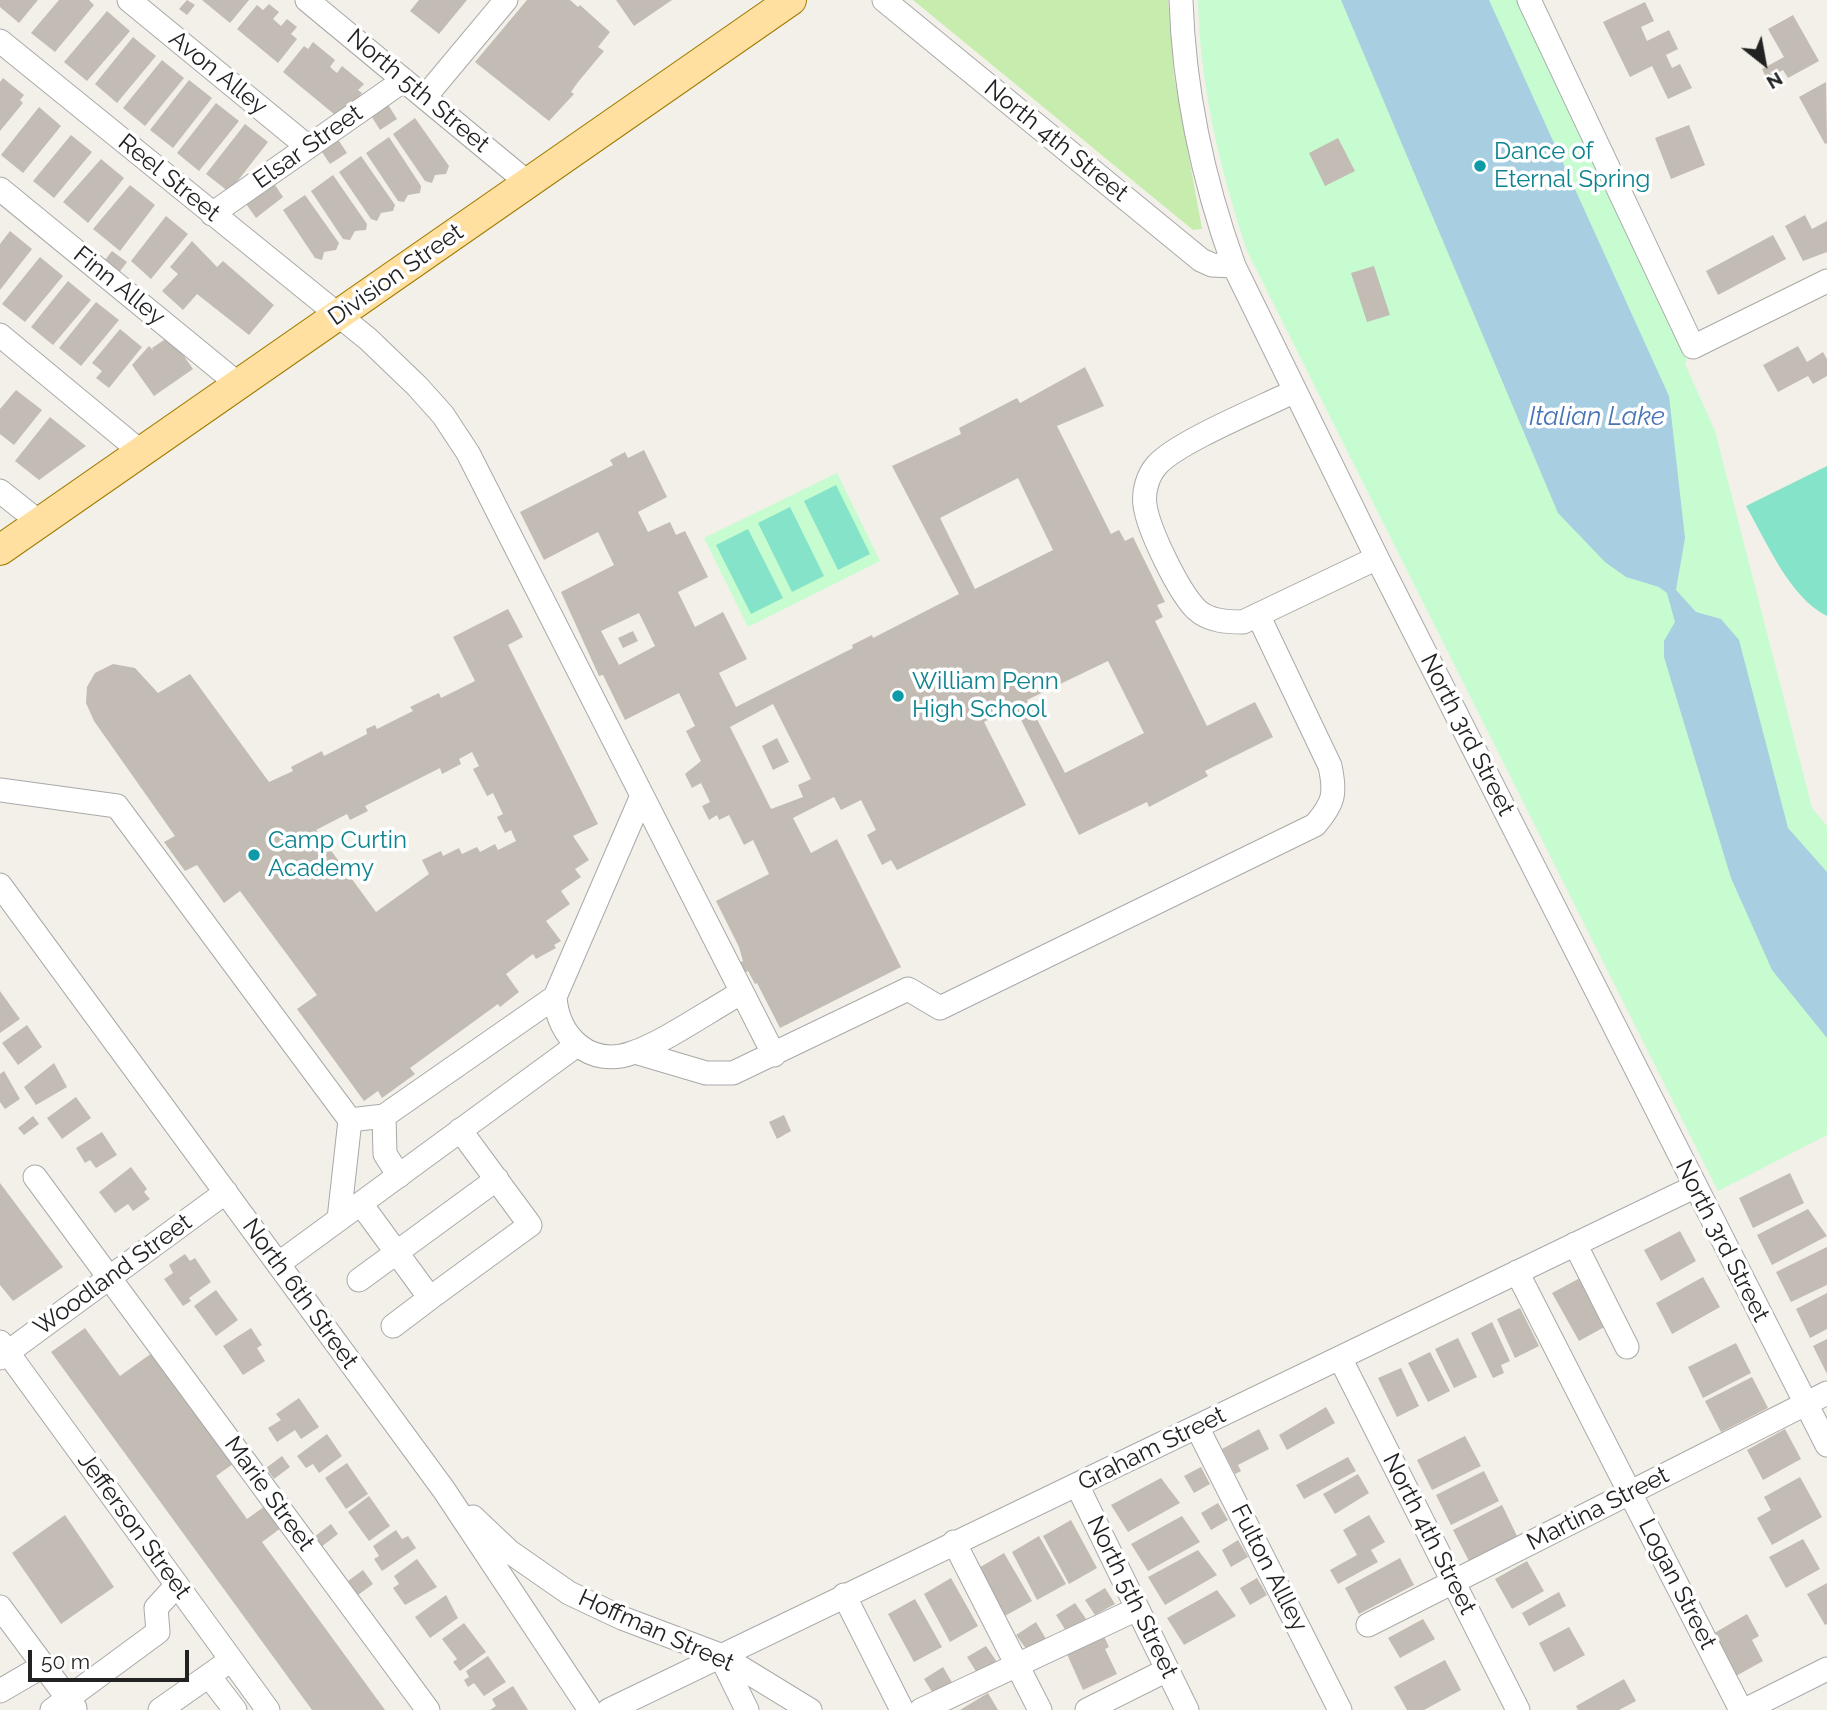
<!DOCTYPE html>
<style>
body{margin:0}
#map{position:relative;width:1827px;height:1710px;overflow:hidden;background:#f2f0e8;font-family:Raleway,sans-serif}
canvas{display:block}
.north{position:absolute;left:1729px;top:28px;width:70px;height:70px;-webkit-text-stroke:5px #fff;paint-order:stroke;rotate:149deg;font-size:19px;font-weight:700;line-height:28px;text-align:center;color:#222}
.north::after{content:'';display:block;margin:auto;width:24px;height:32px;background:#222;clip-path:polygon(50% 0,100% 100%,50% 72%,0 100%)}
.scale{position:absolute;left:28px;top:1650px;width:161px;height:32px;box-sizing:border-box;border:4px solid #222;border-top:0;padding-left:9px;font-size:21px;line-height:24px;white-space:nowrap;color:#222;-webkit-text-stroke:5px #fff;paint-order:stroke}
</style>
<div id="map">
<canvas width="1827" height="1710"></canvas>
<div class="north">N</div>
<div class="scale">50 m</div>
</div>
<script>
const c = document.querySelector('canvas').getContext('2d');
c.lineJoin = 'round';
function paint(path, color) { c.fillStyle = color; c.fill(path, 'evenodd'); }
function strokePath(path, color, width, dash) { c.strokeStyle = color; c.lineWidth = width; c.lineCap = dash ? 'butt' : 'round'; c.setLineDash(dash || []); c.stroke(path); }
function drawText(font, color, halo, rows, align = 'center') {
  c.font = font + ' Raleway,sans-serif'; c.lineWidth = 7; c.setLineDash([]); c.textBaseline = 'middle'; c.strokeStyle = halo; c.fillStyle = color; for (const [text, x, y, turn = 0] of rows) {
    c.save(); c.translate(x, y); c.rotate((+turn || 0) * Math.PI / 180); c.textAlign = isNaN(turn) ? turn : align; if (halo) c.strokeText(text, 0, 0); c.fillText(text, 0, 0); c.restore();
  }
}
paint(new Path2D(`
 M913 0H1168L1174 75 1202 229 1193 230Z`), '#c6edad');
paint(new Path2D(`
 M1198 0H1519L1689 350 1685 364 1715 431 1812 808 1827 826V1135L1718 1191 1247 251C1220 169 1200 87 1198 0Z
 M837 473 880 561 748 627 704 538Z`), '#c6fcd0');
paint(new Path2D(`
 M1827 466V616C1789 597 1767 542 1746 506Z
 M836 485 870 554 838 570 804 501Z
 M790 507 824 576 792 592 758 523Z
 M748 529 783 598 751 614 716 545Z`), '#84e3c8');
paint(new Path2D(`
 M1341 0H1489L1669 396 1685 538 1676 590 1696 612 1721 619 1739 640 1788 828 1827 872V1038L1772 970 1731 878 1664 657V641L1675 622 1667 593 1659 587 1626 577 1605 562 1558 513Z`), '#a8cee1');
paint(new Path2D(`
 M0 0H38L19 23 0 7Z
 M59 0H89L94 5 55 52 31 33Z
 M187 0 195 5 187 15 179 9Z
 M202 0H249L230 23Z
 M419 0H467L439 34 410 11Z
 M527 0H570L578 7 580 5 610 32 598 47 604 51 578 82 571 92 574 94 549 121 475 62Z
 M616 0H672L634 26Z
 M1645 2 1654 21 1641 27 1647 41 1669 30 1678 49 1666 55 1672 68 1680 64 1692 88 1668 99 1652 66 1630 77 1603 22Z
 M269 4 279 12 273 19 281 26 287 19 297 27 291 34 297 39 278 63 237 29 257 5 263 10Z
 M107 11 130 31 87 81 64 62Z
 M1793 15 1819 61 1788 78 1783 70 1767 79 1762 69 1784 57 1768 29Z
 M133 37 156 56 117 103 95 84Z
 M313 42 335 60 330 67 337 73 342 66 364 84 358 90 362 93 340 119 283 72 304 46 308 49Z
 M162 60 184 78 145 126 123 108Z
 M3 78 24 95 20 100 23 103 0 131V82Z
 M189 80 212 98 173 148 150 130Z
 M1826 82 1827 143 1825 144 1799 97Z
 M216 103 239 121 199 171 177 153Z
 M387 103 397 119 380 130 370 114Z
 M39 107 61 126 23 173 1 155Z
 M415 118 449 166 446 174 435 175 432 183 425 181 393 134Z
 M245 124 268 142 229 192 206 174Z
 M1689 125 1705 165 1671 179 1655 138Z
 M71 135 92 152 54 198 33 181Z
 M389 137 421 186 420 193 408 195 404 202 398 201 366 153Z
 M337 138 347 153 330 164 320 149Z
 M1338 138 1355 171 1325 186 1309 153Z
 M361 156 395 205 393 211 381 213 377 221 371 219 339 172Z
 M101 159 124 178 88 223 63 202Z
 M333 175 367 224 366 230 355 231 350 240 343 239 311 191Z
 M273 182 283 197 256 218 244 201Z
 M130 185 155 205 120 251 93 229Z
 M305 195 339 243 336 250 324 252 322 260 315 258 283 210Z
 M1805 215 1812 229 1827 221V252L1803 261 1785 226Z
 M166 216 188 234 151 279 131 261Z
 M10 231 32 249 0 290V244Z
 M1773 235 1786 259 1718 295 1706 271Z
 M192 241 217 267 223 261 274 305 249 335 197 294 183 310 162 291 178 274 170 267Z
 M112 251 127 262 115 278 101 265Z
 M40 257 63 276 25 322 2 304Z
 M1374 266 1390 315 1367 322 1351 273Z
 M68 281 91 300 53 345 31 327Z
 M96 302 119 320 81 366 59 348Z
 M120 329 142 347 109 388 96 378 102 371 92 363Z
 M170 336 193 369 154 396 132 365 149 346 154 351 152 348Z
 M1798 346 1807 362 1823 352 1827 359V376L1813 384 1808 376 1778 392 1763 365Z
 M1085 367 1104 406 1057 426 1111 534 1119 530 1125 541 1133 537 1165 602 1157 605 1163 617 1155 621 1207 726 1255 702 1273 737 1205 771 1208 776 1149 807 1147 802 1079 835 1014 706 984 722 1026 805 897 870 891 860 882 865 867 835 876 830 861 800 841 810 834 797 793 818 811 853 837 839 901 967 780 1028 757 983 755 984 748 971 740 975 735 964 743 961 739 947 716 901 769 874 753 840 744 845 729 815 719 820 717 815 709 820 702 806 710 802 701 783 692 788 685 774 701 761 686 731 695 726 679 693 625 720 603 675 599 676 561 592 614 565 598 532 544 560 520 512 613 465 610 460 625 452 628 458 644 450 667 497 638 512 648 532 670 522 676 535 685 531 708 577 678 592 695 627 723 612 747 659 719 673 736 707 853 648 852 645 872 635 873 638 959 594 892 466 961 434 959 428 1017 398 1020 403ZM1018 478 1053 550 975 589 940 518ZM639 613 655 646 619 665 601 631ZM1108 661 1144 733 1065 773 1027 700ZM773 704 811 779 798 785 803 797 771 809 730 727Z
 M16 390 42 410 14 445 0 434V409Z
 M50 417 86 446 39 480 15 461Z
 M508 609 523 637 508 645 598 824 573 836 589 860 575 869 581 877 561 891 570 904 546 921 561 941 554 945 556 948 536 959 533 954 506 974 519 992 500 1007 498 1004 410 1068 415 1074 382 1098 378 1091 364 1101 297 1009 317 995 240 891 224 903 197 865 185 871 164 842 175 836 94 721 86 703 87 687 95 673 113 664 135 668 158 693 190 674 269 782 293 771 291 767 322 751 324 756 367 734 366 729 375 725 377 729 413 711 410 707 439 693 441 698 475 681 453 637ZM472 752 479 766 473 769 487 796 493 793 503 814 497 817 505 833 511 830 516 841 498 850 495 844 480 852 477 847 462 854 459 848 443 856 441 851 422 860 429 874 376 912 316 830 347 814 350 820 368 811 365 806 440 768 442 774 461 764 459 759Z
 M633 631 638 641 623 648 618 638Z
 M777 738 789 762 773 770 762 746Z
 M0 991 20 1019 0 1033Z
 M27 1025 42 1047 18 1065 2 1043Z
 M54 1063 67 1087 36 1105 24 1087Z
 M4 1071 20 1099 5 1109 0 1102V1074Z
 M76 1097 91 1118 62 1139 47 1118Z
 M784 1115 791 1131 777 1139 769 1122Z
 M33 1116 39 1124 24 1135 18 1128Z
 M102 1132 117 1155 96 1168 90 1160 85 1163 76 1148Z
 M131 1167 147 1189 144 1192 150 1199 133 1211 128 1204 115 1213 99 1192Z
 M1790 1173 1804 1203 1753 1228 1739 1198Z
 M0 1183 63 1267 13 1301 0 1285Z
 M1808 1209 1827 1236 1772 1265 1757 1235Z
 M1680 1231 1696 1261 1661 1281 1644 1250Z
 M1827 1247V1285L1791 1302 1776 1272Z
 M185 1254 190 1261 195 1258 211 1282 189 1298 191 1301 183 1306 164 1279 173 1273 169 1265Z
 M1582 1277 1608 1325 1579 1341 1552 1293Z
 M1703 1277 1720 1307 1672 1334 1656 1303Z
 M216 1290 238 1320 216 1336 194 1306Z
 M1827 1293V1329L1810 1338 1796 1309Z
 M1520 1308 1539 1346 1515 1358 1497 1319Z
 M1492 1322 1510 1361 1501 1365 1504 1373 1493 1378 1471 1333Z
 M85 1328 120 1376 152 1353 233 1464 216 1476 247 1519 265 1506 281 1528 262 1542 385 1710H312L51 1352Z
 M251 1328 262 1345 257 1348 265 1361 243 1375 223 1346Z
 M1458 1338 1477 1377 1454 1388 1435 1349Z
 M1827 1339V1374L1813 1346Z
 M1736 1343 1751 1373 1703 1398 1688 1367Z
 M1430 1352 1450 1391 1428 1402 1408 1363Z
 M1401 1368 1419 1406 1397 1417 1378 1378Z
 M1752 1377 1768 1408 1721 1432 1705 1401Z
 M299 1398 319 1427 301 1439 295 1430 277 1442 268 1428 281 1420 276 1414Z
 M1326 1407 1335 1423 1287 1450 1279 1435Z
 M1259 1429 1269 1449 1238 1465 1241 1471 1235 1474 1222 1449Z
 M1785 1429 1801 1459 1763 1480 1747 1450Z
 M327 1434 342 1456 319 1473 313 1464 306 1468 297 1456Z
 M1465 1436 1481 1466 1432 1490 1417 1460Z
 M282 1456 290 1467 274 1479 266 1468Z
 M1348 1457 1356 1471 1304 1499 1296 1485Z
 M347 1463 368 1494 346 1509 325 1478Z
 M1201 1467 1210 1484 1194 1493 1184 1476Z
 M1484 1471 1499 1501 1451 1525 1436 1495Z
 M1358 1474 1369 1493 1335 1514 1323 1494Z
 M1800 1477 1822 1517 1772 1545 1757 1518 1771 1510 1764 1497Z
 M1161 1478 1180 1503 1128 1532 1111 1505Z
 M369 1496 390 1526 369 1541 348 1512Z
 M1218 1503 1228 1520 1211 1530 1201 1513Z
 M1502 1505 1517 1536 1469 1561 1453 1530Z
 M65 1515 114 1587 61 1624 12 1553Z
 M1369 1515 1385 1542 1371 1550 1378 1562 1338 1584 1330 1570 1357 1555 1343 1530Z
 M1182 1516 1200 1542 1148 1571 1131 1544Z
 M1071 1520 1097 1568 1069 1584 1043 1536Z
 M331 1524 338 1534 321 1547 314 1537Z
 M396 1530 402 1539 408 1536 416 1548 382 1571 374 1559 379 1556 373 1546Z
 M1039 1536 1066 1584 1037 1600 1012 1552Z
 M1803 1539 1820 1569 1786 1588 1769 1557Z
 M1238 1540 1248 1557 1231 1567 1222 1550Z
 M1198 1550 1217 1575 1165 1605 1148 1577Z
 M1004 1553 1032 1601 1003 1617 977 1569Z
 M1400 1558 1414 1585 1359 1614 1345 1588Z
 M417 1559 437 1587 405 1605 393 1588 399 1584 394 1576Z
 M1527 1561 1544 1591 1512 1609 1495 1579Z
 M363 1570 373 1584 358 1595 348 1581Z
 M951 1578 978 1626 950 1642 924 1594Z
 M1257 1578 1267 1595 1250 1605 1240 1588Z
 M1827 1583V1624L1825 1625 1807 1594Z
 M1105 1588 1115 1604 1095 1615 1085 1600Z
 M1217 1590 1236 1616 1184 1645 1167 1618Z
 M1559 1592 1566 1606 1529 1626 1522 1613Z
 M446 1595 458 1618 430 1638 415 1617Z
 M915 1599 942 1647 914 1662 888 1614Z
 M1075 1603 1086 1619 1066 1631 1056 1615Z
 M1747 1614 1759 1636 1752 1640 1763 1661 1734 1677 1711 1635Z
 M1423 1619 1435 1639 1400 1658 1388 1638Z
 M1036 1622 1046 1639 1027 1650 1016 1635Z
 M464 1623 486 1652 460 1671 453 1662 457 1659 442 1639Z
 M1569 1627 1585 1655 1554 1672 1539 1643Z
 M1103 1634 1109 1647 1105 1649 1117 1674 1083 1690 1066 1652Z
 M986 1646 997 1662 977 1673 967 1657Z
 M488 1656 506 1682 484 1696 474 1683 468 1687 464 1680 469 1677 466 1671Z
 M1445 1660 1461 1690 1424 1710H1407L1394 1687Z
 M943 1667 953 1684 934 1695 924 1679Z
 M1624 1679 1636 1701 1619 1710H1578L1576 1706Z
 M513 1686 528 1710H490L496 1706 492 1699Z
 M988 1693 998 1710H960Z`), '#c3bcb4');
const minor = new Path2D(`
 M129 0 308 147
 M307 0 528 183
 M884 0 1201 260 1212 265 1234 266
 M1181 0C1184 92 1203 180 1234 266L1377 558 1827 1445
 M1529 0 1693 347 1827 281
 M0 41 368 339 417 386 443 415 468 453 774 1055
 M425 97 506 0
 M0 189 238 384
 M212 214 404 80
 M0 335 141 452
 M1295 391C1263 407 1177 442 1157 465 1148 475 1143 491 1145 505 1148 529 1179 593 1197 610 1209 621 1227 622 1243 622L1377 558
 M0 491 39 522
 M0 790 117 806 350 1120 339 1219
 M0 885 444 1490 590 1710
 M555 997C558 1037 590 1068 632 1053 663 1043 710 1010 741 993
 M635 1052 706 1073H733L908 989 940 1008 1315 825C1334 803 1336 794 1330 766L1259 617
 M384 1116 385 1154 399 1176
 M350 1120 384 1116 555 997 641 798
 M35 1177 428 1710
 M361 1204 430 1298 530 1225 460 1130
 M1575 1244 1627 1347
 M278 1264 577 1045
 M1517 1272 1741 1710
 M359 1280 497 1179
 M393 1326 430 1298
 M0 1342 268 1710
 M0 1358 226 1192
 M1340 1358 1518 1710
 M1197 1427 1340 1710
 M1077 1485 1187 1710
 M473 1517 510 1552 569 1593 622 1618 720 1655 810 1710
 M954 1542 1040 1710
 M844 1595 902 1710
 M0 1607 75 1708
 M1368 1625 1827 1393
 M720 1655 747 1710
 M209 1676 235 1710
 M0 1691 43 1666
 M52 1710 158 1632 156 1608 177 1585
 M160 1710 231 1660
 M609 1710 1694 1187
 M921 1710 1137 1609
 M1087 1710 1167 1670
 M1745 1710 1827 1669`);
const major = new Path2D(`
 M0 550 791 0`);
strokePath(minor, '#a9a9a9', 25);
strokePath(major, '#9f7b00', 32);
strokePath(minor, '#fff', 23);
strokePath(major, '#ffe0a0', 30);
for (const [x, y, r, color] of [
 [1480,166,7,"#0f9aa8"],
 [898,696,7,"#0f9aa8"],
 [254,855,7,"#0f9aa8"]
]) { const dot = new Path2D(); dot.arc(x, y, r, 0, 2 * Math.PI); c.fillStyle = color; c.fill(dot); strokePath(dot, '#fff', 2.5); }
drawText('24px', '#222', '#fff', [
 ["Avon Alley",218,73,39],
 ["North 5th Street",418,91,40],
 ["North 4th Street",1056,141,39],
 ["Elsar Street",308,147,-35],
 ["Reel Street",169,178,39],
 ["Division Street",396,275,-35],
 ["Finn Alley",119,286,39],
 ["North 3rd Street",1467,735,63],
 ["North 3rd Street",1722,1241,63],
 ["Woodland Street",113,1275,-36],
 ["North 6th Street",300,1294,54],
 ["Graham Street",1152,1449,-26],
 ["Marie Street",269,1494,54],
 ["Martina Street",1598,1509,-27],
 ["Jefferson Street",134,1526,54],
 ["North 4th Street",1429,1534,63],
 ["Fulton Allley",1269,1568,63],
 ["Logan Street",1677,1584,63],
 ["North 5th Street",1132,1597,64],
 ["Hoffman Street",656,1631,24]
]);
drawText('24px', '#0d838f', '#fff', [
 ["Dance of",1494,152],
 ["Eternal Spring",1494,180],
 ["William Penn",912,682],
 ["High School",912,710],
 ["Camp Curtin",268,841],
 ["Academy",268,869]
], 'left');
drawText('italic 26px', '#4974b6', '#fff', [
 ["Italian Lake",1597,417]
]);
</script>
